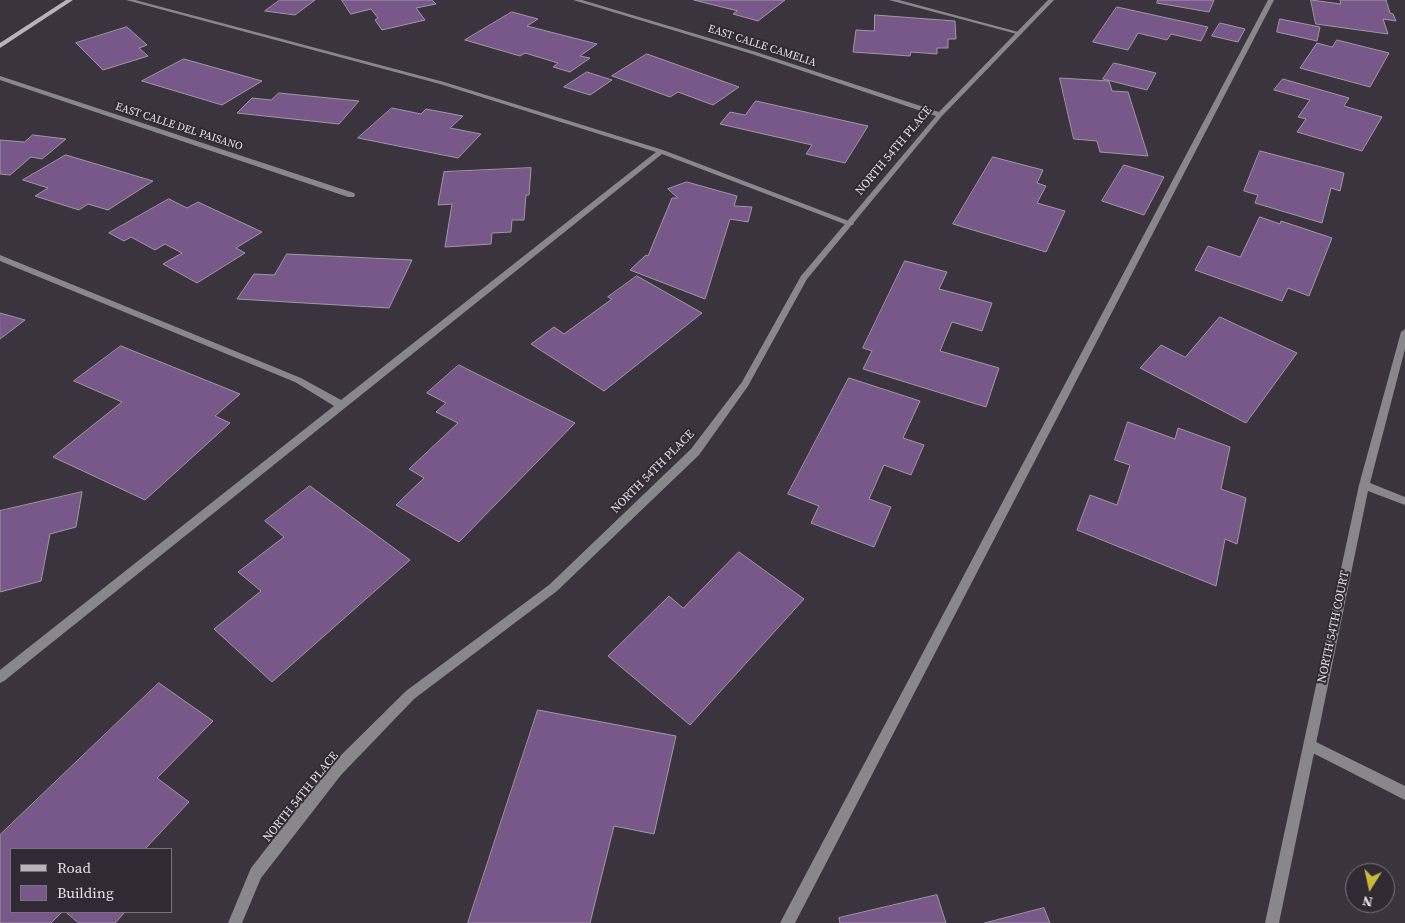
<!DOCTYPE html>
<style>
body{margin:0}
#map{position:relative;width:1405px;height:923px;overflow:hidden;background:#3b343e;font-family:"Source Serif 4",serif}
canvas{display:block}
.legend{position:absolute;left:10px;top:848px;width:162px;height:65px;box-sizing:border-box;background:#312a34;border:1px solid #79727b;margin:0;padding:6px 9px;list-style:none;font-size:15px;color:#e4dfe6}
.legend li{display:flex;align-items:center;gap:10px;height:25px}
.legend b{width:25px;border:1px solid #79727b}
.north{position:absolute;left:1345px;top:863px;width:50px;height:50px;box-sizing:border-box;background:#312a34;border:1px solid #79727b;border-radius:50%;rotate:190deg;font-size:14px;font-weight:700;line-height:20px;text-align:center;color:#e4dfe6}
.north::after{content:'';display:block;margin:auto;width:18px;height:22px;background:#c8bb3b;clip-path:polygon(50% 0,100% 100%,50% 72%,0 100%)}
</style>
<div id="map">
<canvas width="1405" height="923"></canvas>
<ul class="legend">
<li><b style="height:6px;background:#b9b4bc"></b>Road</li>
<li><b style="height:14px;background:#775888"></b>Building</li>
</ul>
<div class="north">N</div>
</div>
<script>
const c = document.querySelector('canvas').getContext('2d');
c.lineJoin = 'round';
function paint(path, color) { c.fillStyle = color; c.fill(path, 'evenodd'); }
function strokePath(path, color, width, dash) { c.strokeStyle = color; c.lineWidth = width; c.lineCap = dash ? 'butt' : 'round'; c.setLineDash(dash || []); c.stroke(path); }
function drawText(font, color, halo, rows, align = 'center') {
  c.font = font + ' "Source Serif 4",serif'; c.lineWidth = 4; c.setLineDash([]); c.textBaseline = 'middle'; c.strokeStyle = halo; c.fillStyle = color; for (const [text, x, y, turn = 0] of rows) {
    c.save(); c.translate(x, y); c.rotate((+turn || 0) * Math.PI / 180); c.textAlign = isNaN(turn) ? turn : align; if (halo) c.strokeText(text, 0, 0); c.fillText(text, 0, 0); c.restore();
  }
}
const building = new Path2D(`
 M280 0H315L295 15 265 11Z
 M342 0H432L436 4 416 8 425 20 382 30 375 20 378 18 371 9 351 14Z
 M694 0H785L758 21 733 14 737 11Z
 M1158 0H1214L1209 12 1157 3Z
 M1311 0 1341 4 1340 0H1386L1390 13 1393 14 1396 21 1383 19 1388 34 1316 24Z
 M1117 7 1208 27 1201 41 1171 34 1167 40 1138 33 1128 50 1093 42Z
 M512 12 538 19 527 26 597 44 580 56 590 58 570 72 553 67 558 63 525 53 520 56 465 40Z
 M875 15 955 21 956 39H948V48H937V54L911 52 910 56 853 52 856 30 874 31Z
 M1280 19 1320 27 1317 41 1277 32Z
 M1220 23 1245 29 1238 42 1212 36Z
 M127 27 147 45 139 48 148 56 103 70 76 43Z
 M1337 40 1389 53 1370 87 1300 68 1317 43 1332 47Z
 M647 54 739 87 713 105 678 92 670 97 612 76Z
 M184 59 262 81 222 105 142 81Z
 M1114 63 1156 73 1147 90 1103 79Z
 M587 72 612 80 590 95 564 87Z
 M1060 78 1109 81 1112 91 1128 92 1148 156 1100 152 1097 141 1074 139Z
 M1283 79 1349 98 1344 106 1382 117 1362 151 1297 132 1306 119 1298 117 1310 100 1274 90Z
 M279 93 359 101 339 124 237 113 252 98 271 100Z
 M756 101 868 126 845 163 806 154 812 145 720 124 730 112 745 115Z
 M392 108 421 114 426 109 463 116 450 128 481 134 458 158 358 138Z
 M33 135 66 139 42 159 31 157 10 175 0 174V140L24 142Z
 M1260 151 1344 173 1340 191 1331 188 1322 223 1255 203 1258 195 1244 191Z
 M66 155 153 181 108 210 88 204 79 210 35 196 48 188 23 180Z
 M993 157 1043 170 1037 183 1046 186 1037 203 1065 211 1046 252 953 224Z
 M1124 165 1164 177 1144 215 1102 201Z
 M531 168 529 195H526L524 220H512L511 232 492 233 491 244 445 247 452 204 438 205 444 172Z
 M687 182 737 196 734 206 752 207 748 222 730 219 705 299 630 270 646 255 648 256 672 198H678L668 189Z
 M169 199 187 208 198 202 262 232 236 248 245 253 197 283 163 264 182 253 165 244 155 250 131 237 124 241 109 233Z
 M1260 217 1280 224 1281 221 1332 238 1309 296 1288 288 1282 301 1195 270 1208 246 1240 257Z
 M287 254 412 260 389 308 237 299 254 274 274 275Z
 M905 261 947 272 939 289 992 303 982 331 952 322 940 351 999 368 986 407 863 369 872 351 863 348Z
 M637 276 702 313 604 391 531 344 554 327 564 334 612 299 608 297Z
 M0 313 25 320 0 339Z
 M1220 317 1297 353 1246 423 1140 368 1161 345 1185 357Z
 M121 346 240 394 215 416 230 423 145 500 53 457 122 402 74 381Z
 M459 365 575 423 459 542 396 505 424 478 409 469 458 423 436 412 446 403 427 393Z
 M849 378 920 401 903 438 924 445 911 475 884 465 869 499 891 507 874 547 811 523 819 506 788 494Z
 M1128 422 1175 439 1178 428 1230 447 1221 489 1246 498 1237 544 1225 539 1216 586 1077 530 1090 495 1117 505 1130 465 1115 460Z
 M310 486 410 560 272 682 214 629 261 591 238 572 284 537 265 521Z
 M82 492 76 527 50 534 41 581 0 592V511Z
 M739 552 804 599 690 725 608 656 669 596 683 608Z
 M159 683 213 721 157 778 189 802 145 849H11V912H62L51 923H0V835Z
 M538 710 676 736 654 834 614 826 590 923H468Z
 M937 895 946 923H840L839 918Z
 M1044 908 1050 923H985Z
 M66 912H125L115 923H79Z`);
paint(building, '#775888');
strokePath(building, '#a098a4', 1);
paint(new Path2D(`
 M126 0H135L444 82 663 150 854 223 853 225H847L662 154 4 681 0 683V670L334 406 295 382 0 261V255L301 378 341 400 656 152 440 84Z
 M889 0H899L1022 33 1017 34Z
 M1268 0H1274L795 923H780Z
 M1310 739 1405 786V800L1305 749 1304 745 1305 741Z`), '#8a878c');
paint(new Path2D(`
 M573 0H582L756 52 939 112 1048 0H1054L942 116 807 279 748 386 699 455 557 591 414 699 341 775 261 878 242 923H228L251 868 331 765 406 691 549 585 691 449 742 382 801 276 936 116 752 54Z
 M0 76 354 193 355 195 354 197H348L0 80Z
 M1405 329V349L1370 483 1405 497V505L1368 491 1279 923H1265L1359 485 1401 332Z`), '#8a878c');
paint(new Path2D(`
 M66 0H73L0 48V43Z`), '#b9b4bc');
drawText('11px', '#e4dfe6', '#312a34', [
 ["EAST CALLE CAMELIA",762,46,18],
 ["EAST CALLE DEL PAISANO",179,127,18]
]);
drawText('12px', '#e4dfe6', '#312a34', [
 ["NORTH 54TH PLACE",894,151,-50],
 ["NORTH 54TH PLACE",653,472,-45],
 ["NORTH 54TH COURT",1334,627,-78],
 ["NORTH 54TH PLACE",301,797,-51]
]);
</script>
